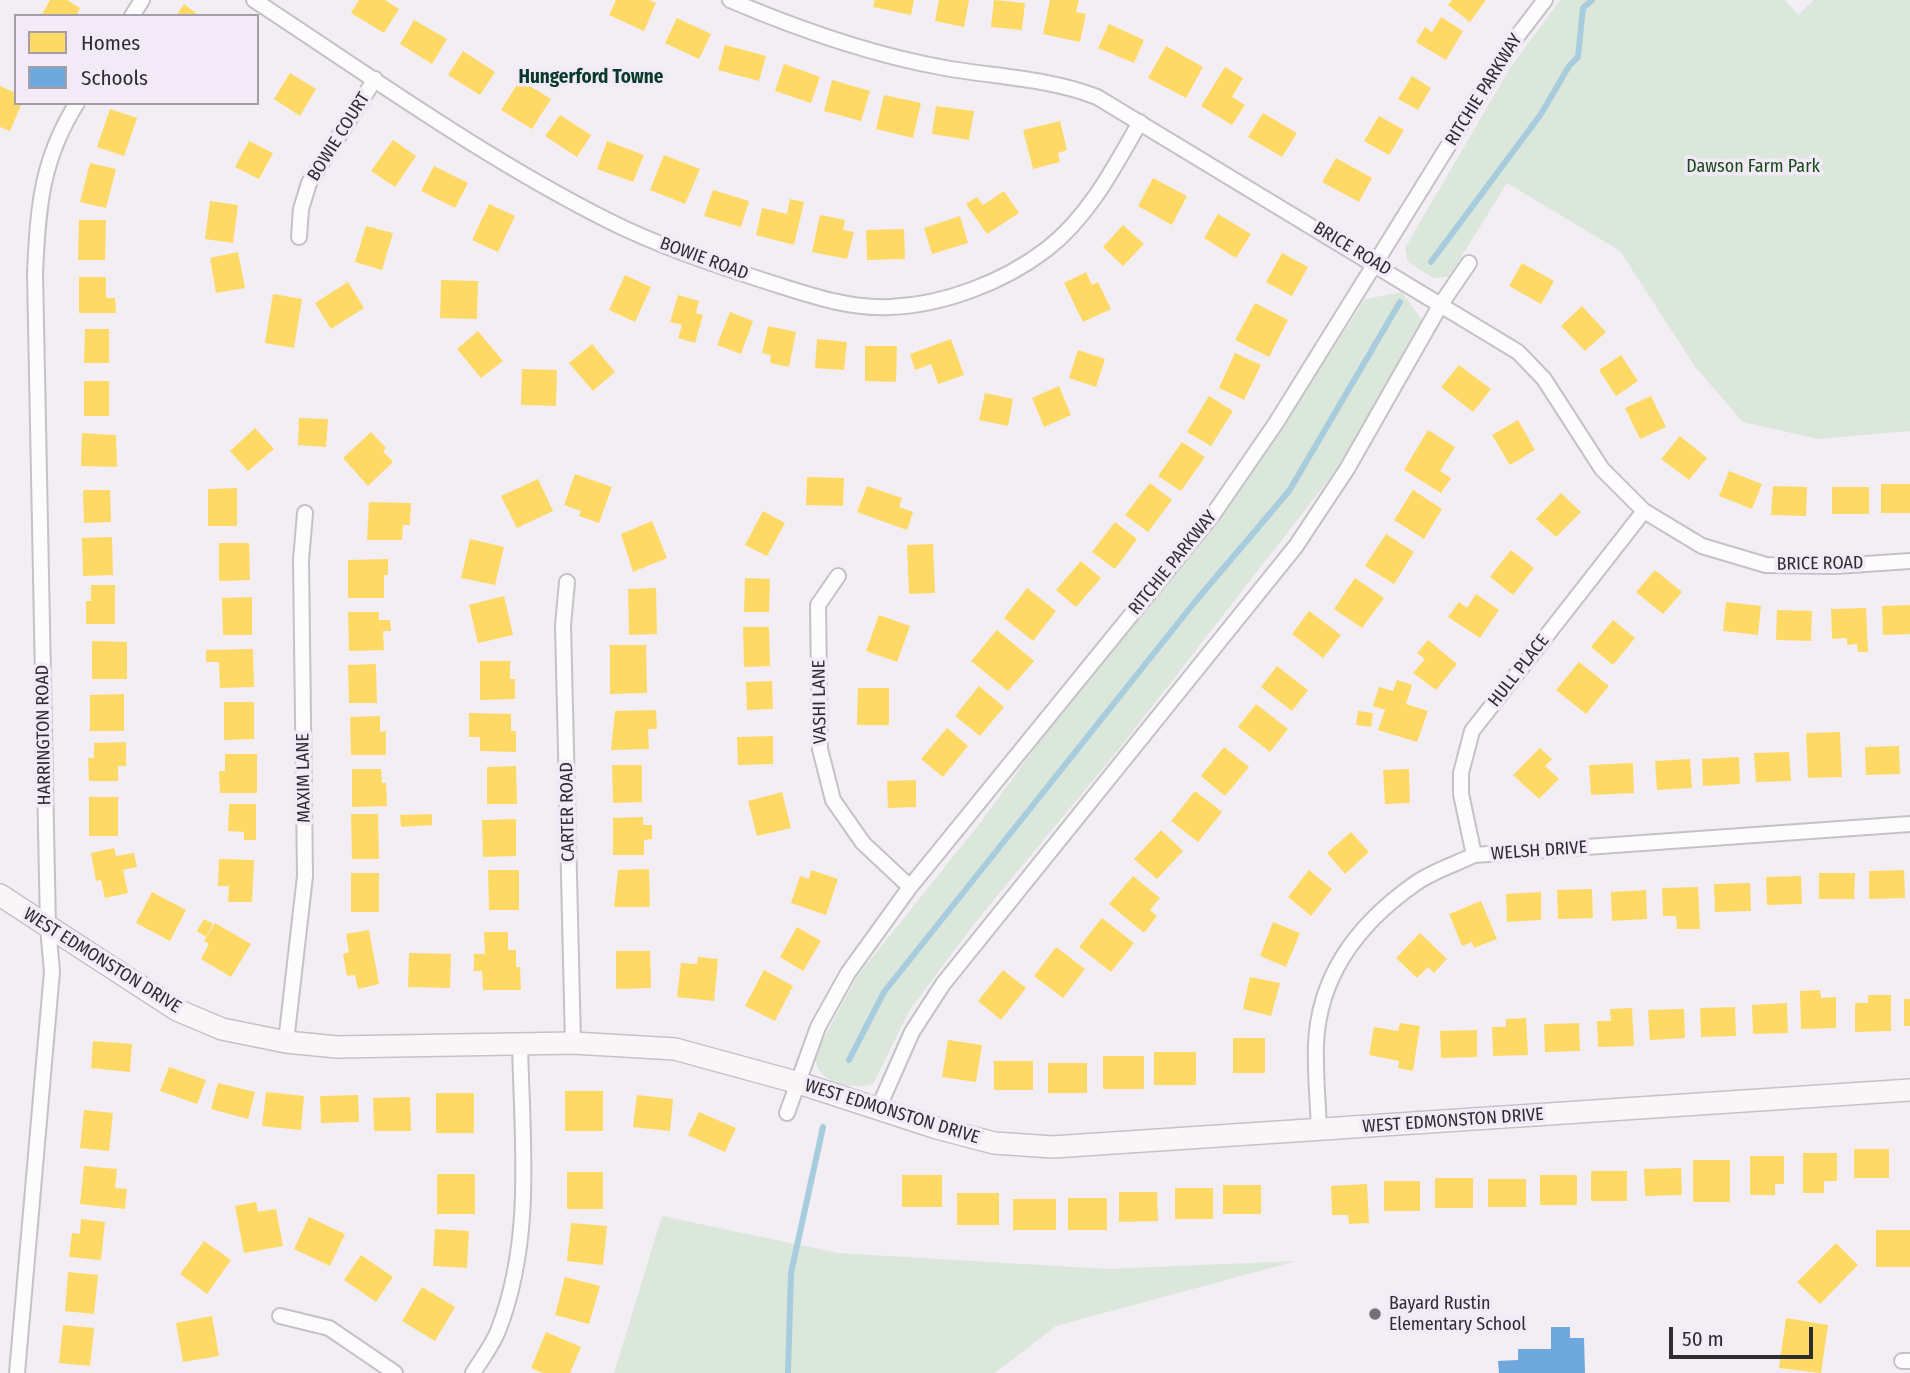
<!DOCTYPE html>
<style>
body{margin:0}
#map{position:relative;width:1910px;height:1373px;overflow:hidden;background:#f2eef4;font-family:"Fira Sans Condensed",sans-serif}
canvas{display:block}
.legend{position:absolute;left:14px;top:14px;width:245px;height:91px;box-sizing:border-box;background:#f3eaf8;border:2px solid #a59ea9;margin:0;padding:9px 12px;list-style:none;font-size:21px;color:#302d32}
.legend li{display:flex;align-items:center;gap:14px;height:35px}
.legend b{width:35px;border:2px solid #a59ea9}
.scale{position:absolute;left:1669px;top:1327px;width:144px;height:32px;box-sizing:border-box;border:4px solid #302d32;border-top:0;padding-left:9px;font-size:21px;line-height:24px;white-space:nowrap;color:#302d32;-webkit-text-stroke:5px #f3eaf8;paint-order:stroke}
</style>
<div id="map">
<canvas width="1910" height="1373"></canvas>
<ul class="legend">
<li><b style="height:19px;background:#ffd966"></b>Homes</li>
<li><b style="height:19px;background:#6fa8dc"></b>Schools</li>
</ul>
<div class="scale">50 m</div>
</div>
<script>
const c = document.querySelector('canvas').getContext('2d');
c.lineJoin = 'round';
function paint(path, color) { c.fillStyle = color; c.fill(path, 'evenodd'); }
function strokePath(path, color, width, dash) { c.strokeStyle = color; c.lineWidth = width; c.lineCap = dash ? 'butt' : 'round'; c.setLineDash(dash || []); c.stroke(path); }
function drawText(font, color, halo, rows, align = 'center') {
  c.font = font + ' "Fira Sans Condensed",sans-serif'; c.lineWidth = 7; c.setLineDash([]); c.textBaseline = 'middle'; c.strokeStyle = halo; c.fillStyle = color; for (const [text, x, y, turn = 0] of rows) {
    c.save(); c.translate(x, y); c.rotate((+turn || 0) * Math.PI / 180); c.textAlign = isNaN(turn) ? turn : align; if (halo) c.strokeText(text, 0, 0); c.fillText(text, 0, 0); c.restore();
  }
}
paint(new Path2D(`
 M1560 0H1785L1798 15 1814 0H1910V431L1818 439 1743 422 1696 368 1620 251 1507 183 1449 277 1433 278 1408 262 1405 248 1510 68Z
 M1402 292 1423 321 1402 371 1351 451 1119 749 974 924 909 1011 873 1084C850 1090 814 1083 815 1054L858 975 981 822 1076 691 1207 535 1286 422 1365 299Z
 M662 1216 838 1253 1108 1269 1296 1261 1056 1326 995 1373H614Z`), '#dce7dc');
paint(new Path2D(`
 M50 0H67L80 8 76 16H41Z
 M359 0H385L399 9 384 33 351 13Z
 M616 0H649L656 3 644 31 609 15Z
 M875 0H914L911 15 873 7Z
 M939 0H969L964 27 935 21Z
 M994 0 1025 3 1022 30 991 27Z
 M1050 0H1079L1076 12 1086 14 1080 42 1043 34Z
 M1452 0H1486L1470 22 1448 5Z
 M184 4 200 16H176Z
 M1441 17 1463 31 1446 60 1416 42 1425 27 1432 32Z
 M677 18 711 34 699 59 665 43Z
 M414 20 447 39 432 64 400 44Z
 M1109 24 1144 40 1134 63 1098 48Z
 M725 45 766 56 759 81 718 70Z
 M1166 46 1203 67 1186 98 1148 78Z
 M463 51 495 72 480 95 448 75Z
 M784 64 820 77 811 103 775 91Z
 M1225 67 1243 78 1232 97 1245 105 1232 125 1201 106Z
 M290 73 316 89 300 116 274 99Z
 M1412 76 1431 88 1418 110 1398 99Z
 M520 80 551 99 532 129 501 110Z
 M832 80 870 91 861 121 824 111Z
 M0 86 16 93V103H22L10 131 0 127Z
 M884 95 921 103 913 138 876 129Z
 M936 106 974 111 969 140 932 134Z
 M110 109 137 118 124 156 97 147Z
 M1263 113 1297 133 1282 157 1248 137Z
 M560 115 591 135 577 157 545 136Z
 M1379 116 1404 130 1389 155 1364 141Z
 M1060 121 1067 150 1058 153 1060 162 1033 169 1023 130Z
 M393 140 416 156 395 187 371 171Z
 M249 141 273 153 259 179 235 167Z
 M607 141 644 155 633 182 597 169Z
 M664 155 700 169 685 204 650 190Z
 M1336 158 1372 178 1359 202 1322 182Z
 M90 163 116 169 106 208 80 202Z
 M434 166 468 183 455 208 421 191Z
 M1153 178 1187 196 1172 225 1138 206Z
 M713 190 749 201 741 227 704 216Z
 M1004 191 1019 213 987 234 966 204 977 197 983 205Z
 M790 199 804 202 794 245 756 235 762 208 787 214Z
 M210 201 238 205 233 243 205 239Z
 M489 204 515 216 498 252 472 240Z
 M1218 214 1251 234 1236 258 1204 238Z
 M820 215 845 220 843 230 854 232 847 259 812 252Z
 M960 216 968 243 932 254 924 228Z
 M79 220H106L105 260H78Z
 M1123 225 1144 244 1123 266 1103 247Z
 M366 226 393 233 382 270 355 262Z
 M904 229 905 259 867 260 866 230Z
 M238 252 245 288 216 293 210 258Z
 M1282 253 1308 267 1292 296 1266 282Z
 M1522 263 1554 281 1541 304 1509 286Z
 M1086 272 1092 285 1098 282 1111 309 1083 322 1064 283Z
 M625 275 651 287 635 322 609 310Z
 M79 277H106V298H115L116 313H79Z
 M441 280 478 281 477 319 440 318Z
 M348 282 364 308 331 329 315 303Z
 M273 294 302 299 294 348 265 343Z
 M678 295 699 301 696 313 703 315 695 343 678 338 682 325 670 322Z
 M1255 303 1288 320 1269 357 1235 340Z
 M1582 306 1606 332 1585 351 1561 326Z
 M730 312 753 321 741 354 717 345Z
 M768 326 796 332 789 367 770 363 771 355 762 353Z
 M85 329H109V363H84Z
 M478 331 503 361 481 378 457 349Z
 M817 339 847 342 844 370 815 368Z
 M951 339 964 375 938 384 931 364 915 370 910 354Z
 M592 344 615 372 593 391 569 363Z
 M865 346H897L896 382 865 381Z
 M1078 350 1105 359 1096 387 1069 378Z
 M1235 353 1261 365 1244 400 1219 388Z
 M1621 355 1638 381 1616 396 1599 370Z
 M1459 365 1491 389 1473 412 1441 387Z
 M522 369 557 370 556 406 521 405Z
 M84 381H109V416H84Z
 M1059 386 1071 415 1044 427 1032 398Z
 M985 393 1013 399 1008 426 979 420Z
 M1209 396 1233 411 1211 446 1187 432Z
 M1651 396 1666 427 1640 439 1625 408Z
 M299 418 328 419 326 447 298 445Z
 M1518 420 1535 450 1510 465 1492 435Z
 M255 428 274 449 248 471 230 451Z
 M1428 430 1455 447 1440 471 1451 478 1441 493 1404 470Z
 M371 432 386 448 383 451 393 462 368 486 343 458Z
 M82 433 116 435 117 467 81 466Z
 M1680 436 1707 458 1689 480 1661 459Z
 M1182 442 1205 457 1181 491 1158 476Z
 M1729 471 1762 484 1752 509 1719 496Z
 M575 474 612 487 599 523 579 516 581 511 564 505Z
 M807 477 844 478 843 506 806 505Z
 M538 479 553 511 517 528 501 496Z
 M1150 483 1172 500 1148 532 1125 515Z
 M1881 484H1910V513H1881Z
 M867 486 902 498 899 507 913 512 907 530 857 512Z
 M1773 486 1807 487 1806 516 1771 515Z
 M1832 487H1869V514H1832Z
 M237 488V526H208V489Z
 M83 490H110L111 522 84 523Z
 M1413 490 1442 509 1424 539 1394 520Z
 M1561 493 1581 512 1556 537 1536 519Z
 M369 502 411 503 410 525H403L402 540H367Z
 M763 511 785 523 767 556 745 545Z
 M652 521 667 558 633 572 621 534Z
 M1115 522 1137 539 1115 569 1092 552Z
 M1386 534 1414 552 1394 584 1365 566Z
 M112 537 113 575 83 576 82 538Z
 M470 539 504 547 495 585 461 578Z
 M219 543H249L250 580 219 581Z
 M933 544 935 593 909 594 907 545Z
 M1511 550 1534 568 1513 595 1490 577Z
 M388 559V575H384V598H348V560Z
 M1081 561 1101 578 1076 607 1056 590Z
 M1655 570 1682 592 1663 614 1636 592Z
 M745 578 770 579 769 612H744Z
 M1355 578 1384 598 1362 628 1334 609Z
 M91 585H115V624H86V601H91Z
 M656 588 657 634 629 635 628 589Z
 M1027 588 1056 611 1033 641 1004 618Z
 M1476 594 1499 610 1480 638 1448 617 1459 602 1467 608Z
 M504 596 513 635 478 643 469 605Z
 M252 597V635H223L222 598Z
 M1726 602 1761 606 1758 635 1723 631Z
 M1910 605V634L1883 635 1882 606Z
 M1866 608 1868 652H1858L1857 644 1847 645V638L1832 639 1831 609Z
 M1777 610 1812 611 1811 641 1776 640Z
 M1309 611 1341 635 1323 658 1292 634Z
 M348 612H379V620H390L391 631H383L384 650 349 651Z
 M879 615 910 626 897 662 866 651Z
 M1613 620 1635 638 1613 665 1591 647Z
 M743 627H769L770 666 744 667Z
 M997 630 1034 661 1008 691 971 661Z
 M1428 640 1457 664 1436 690 1413 673 1425 659 1417 653Z
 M92 641 127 642V679H92Z
 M610 645H646L647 693 610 694Z
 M253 649 254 687 220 688 219 662H206V650Z
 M480 661H510V679H515V699L480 700Z
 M1579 662 1609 686 1586 714 1556 690Z
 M376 664 377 703H349L348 665Z
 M1277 666 1308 690 1292 711 1261 687Z
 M1397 680 1412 685 1406 704 1428 711 1417 742 1378 730 1385 710 1373 706 1379 687 1393 691Z
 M772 681 773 709 747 710 746 682Z
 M979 686 1004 707 980 736 955 716Z
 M858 688H889V725H857Z
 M124 694V731H90V695Z
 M224 702H254V739L224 740Z
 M1256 704 1288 729 1270 752 1238 727Z
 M656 710 657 729H648L649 749 611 750 615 711Z
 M1358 711 1373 713 1371 727 1356 725Z
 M469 713 511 714V731H516V752L480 751V737H469Z
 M380 716V732L386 731V755H351L350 717Z
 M947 728 968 746 943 777 921 759Z
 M1840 732 1842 777 1808 778 1806 733Z
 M773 736V764L738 765 737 737Z
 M126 742V766H118V781H89L88 758H94V743Z
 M1899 746 1900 774 1866 775 1865 747Z
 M1224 747 1249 767 1225 796 1201 776Z
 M1540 748 1552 759 1545 766 1559 779 1539 799 1513 775Z
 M1789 752 1791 781 1756 782 1754 753Z
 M225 754H257V793H220L219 771H225Z
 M1739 757 1740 784 1703 786 1702 759Z
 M1690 759 1692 788 1657 790 1655 761Z
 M1633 763 1634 793 1591 795 1589 765Z
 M612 765H642V802L613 803Z
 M516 766 517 804H487V767Z
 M352 769H381L382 783H386L387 806 352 807Z
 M1409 769 1410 803 1385 804 1383 770Z
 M916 780V807L888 808 887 781Z
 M1195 791 1222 812 1198 842 1171 821Z
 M782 792 791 828 757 836 748 801Z
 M89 797H118V836H89Z
 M229 804H256V840H244V832L228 831Z
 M351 814H378L379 859H352Z
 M432 814V825L401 827 400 815Z
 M643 817V825H652V839L644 840V855H613V818Z
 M516 819V856L483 857 482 820Z
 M1161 830 1183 851 1157 879 1134 859Z
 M1351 832 1369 852 1345 874 1327 853Z
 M114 848 116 856 134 853 137 867 123 870 128 893 105 898 101 880 96 881 91 853Z
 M219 859 254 860 252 902H228L229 886H218Z
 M649 869 650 907H614L618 870Z
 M488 870H519V910H489Z
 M811 870 838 879 826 915 791 903 800 876 809 879Z
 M1309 870 1332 889 1311 916 1288 897Z
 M1904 870 1905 898 1869 899V871Z
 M351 873H379V912H351Z
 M1819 873H1855L1854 899H1819Z
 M1133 876 1160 898 1150 910 1157 916 1144 933 1109 904Z
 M1801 876 1802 904 1767 905 1766 877Z
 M1750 883 1751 911 1715 912 1714 884Z
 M1698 887 1700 929H1677L1676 916H1663L1662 888Z
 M1592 889 1593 918 1558 919 1557 890Z
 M1646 890 1647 919 1612 921 1611 892Z
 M152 892 186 910 170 941 136 923Z
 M1541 892V920L1507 922 1506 894Z
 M1481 901 1497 939 1474 948 1472 942 1462 946 1449 914Z
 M1102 918 1134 943 1111 972 1079 947Z
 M204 919 213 924 206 937 197 931Z
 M1273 922 1300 933 1286 967 1260 956Z
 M215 923 251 944 231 977 201 959 209 944 204 941Z
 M797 927 821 941 803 971 780 957Z
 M369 930 379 984 358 989 355 975 347 976 343 954 349 952 346 934Z
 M484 932H508V950H516V967H520L521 990H483L482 971H474V954H485Z
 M1420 933 1447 959 1434 973 1428 967 1417 978 1396 958Z
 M1056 947 1085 969 1063 998 1034 976Z
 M616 951H650L651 988 616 989Z
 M409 953 451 954 450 988 408 987Z
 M698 957 718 959 714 1001 677 997 681 963 697 964Z
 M764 970 793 986 775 1021 745 1006Z
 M1003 970 1026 988 1001 1020 978 1001Z
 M1250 977 1280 983 1271 1016 1243 1009Z
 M1820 990 1821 998 1836 997V1028L1801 1029 1800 991Z
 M1868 995H1891V1031L1855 1032V1003H1868Z
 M1904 999H1910V1026H1904Z
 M1787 1003 1788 1033 1753 1034 1752 1005Z
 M1735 1007 1736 1036 1701 1037 1700 1008Z
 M1632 1008 1634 1046 1598 1047 1597 1021H1611L1610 1009Z
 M1684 1009 1685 1038 1650 1040 1648 1010Z
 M1526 1018 1528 1055 1493 1056 1492 1027H1506V1019Z
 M1400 1023 1420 1026 1413 1071 1398 1068 1399 1061 1369 1055 1374 1027 1398 1031Z
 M1579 1023 1580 1051 1545 1052 1544 1024Z
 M1477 1030V1057L1441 1058 1440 1031Z
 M1233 1038H1265V1073H1233Z
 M948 1040 982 1045 976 1082 942 1077Z
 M93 1041 132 1044 130 1072 91 1068Z
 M1154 1052H1196V1085H1154Z
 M1103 1056H1144V1089H1103Z
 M994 1061H1033V1090H994Z
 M1048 1063H1087V1093H1048Z
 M169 1067 206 1080 197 1104 160 1091Z
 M218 1083 255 1092 248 1119 211 1109Z
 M565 1091H603V1131H565Z
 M266 1092 304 1096 301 1130 262 1126Z
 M436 1093H474V1133H436Z
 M358 1095 359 1122 321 1123 320 1096Z
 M637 1095 673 1099 670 1131 633 1127Z
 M410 1097 411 1131H374L373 1098Z
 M84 1110 113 1113 109 1151 80 1148Z
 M699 1112 736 1128 725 1152 688 1135Z
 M1854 1149H1889V1178H1854Z
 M1803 1153H1837V1181H1824V1193H1803Z
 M1750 1156H1784V1184H1775V1195H1750Z
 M1693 1160H1730V1202H1693Z
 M84 1166 117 1169 115 1188 127 1189 125 1209 80 1204Z
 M1681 1168 1682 1195 1645 1196 1644 1169Z
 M1591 1171H1627V1201H1591Z
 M567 1172H603V1209H567Z
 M437 1174H475V1214H437Z
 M902 1175H942V1207H902Z
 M1540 1175H1577V1205H1540Z
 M1435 1178H1473V1208H1435Z
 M1488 1179H1526V1207H1488Z
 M1384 1181H1420V1211H1384Z
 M1367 1184 1369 1223 1349 1224 1348 1215H1332L1331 1186Z
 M1223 1185H1261V1214H1223Z
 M1175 1188H1213V1219H1175Z
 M1119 1192H1157L1158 1221 1119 1222Z
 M957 1193H999V1225H957Z
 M1068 1198H1107V1230H1068Z
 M1013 1199H1056V1230H1013Z
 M256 1202 258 1212 276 1209 283 1246 244 1253 235 1206Z
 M309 1217 345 1234 330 1266 294 1249Z
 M81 1219 105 1222 101 1260 69 1257 72 1233 80 1234Z
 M571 1223 607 1226 603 1265 567 1261Z
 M435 1229 469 1231 467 1268 433 1266Z
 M1876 1230H1910V1267H1876Z
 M204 1241 231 1260 207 1294 180 1274Z
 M1836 1243 1858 1265 1820 1304 1797 1282Z
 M361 1255 393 1277 376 1302 344 1280Z
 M68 1272 98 1275 94 1314 65 1311Z
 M565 1277 600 1286 589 1324 555 1315Z
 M422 1287 455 1307 435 1341 402 1321Z
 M212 1316 219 1356 183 1362 176 1323Z
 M1786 1318 1828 1325 1821 1373 1779 1368Z
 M63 1325 94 1328 90 1366 59 1363Z
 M546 1332 581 1347 570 1373H543L531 1368Z`), '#ffd966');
paint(new Path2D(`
 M1551 1327H1570V1338H1584L1585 1373H1499L1498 1361 1518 1360V1349H1551Z`), '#6fa8dc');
strokePath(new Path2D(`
 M1431 262 1541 114 1569 66 1578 57 1583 8 1592 0
 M849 1060 884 992 1194 603 1289 491 1400 302
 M788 1373 791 1273 823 1127`), '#a6ccde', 6);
const street = new Path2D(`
 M254 0C370 76 484 158 609 221 657 245 710 263 762 280 804 293 845 309 890 307 944 305 1004 282 1047 249 1089 216 1114 168 1140 122
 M730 0C798 29 872 55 945 68 996 77 1048 78 1097 97L1518 352 1544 379 1602 469 1644 511 1702 546 1766 565 1836 566 1910 561
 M132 16 142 0
 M299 237 301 209 309 183 375 79
 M838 576 818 605 820 749 833 800 863 843 910 887
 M567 582 563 625 573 1043
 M1474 855 1461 794V773L1472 731 1644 511
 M286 1042 305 876 301 560 305 513
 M878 1109 912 1032 943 984 1296 546 1347 469 1441 304 1469 263
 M787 1113 818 1027 848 973 910 887 1214 513 1276 423 1512 43 1545 0
 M1319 1130C1318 1102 1315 1073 1316 1044 1319 974 1360 922 1416 883 1433 871 1456 864 1474 855L1910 824
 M280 1316 329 1328 395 1373
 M1902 1361H1910
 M17 1373 52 971 48 928 35 273C38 208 41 160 77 103
 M473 1373C481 1360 492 1346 498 1331 534 1239 522 1141 520 1044`);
const secondary = new Path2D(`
 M0 895 177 1010 222 1029 286 1042 337 1047 573 1043 675 1049 799 1083 937 1128 994 1143 1053 1147 1910 1090`);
strokePath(street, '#c5c1c7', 18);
strokePath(secondary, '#c5c1c7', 24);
strokePath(street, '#fdfcfd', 14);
strokePath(secondary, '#faf6f7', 21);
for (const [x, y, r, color] of [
 [1375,1314,7,"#747176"]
]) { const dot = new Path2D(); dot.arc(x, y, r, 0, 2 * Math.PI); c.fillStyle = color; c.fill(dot); strokePath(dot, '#f3eaf8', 2.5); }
drawText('18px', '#302d32', '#f3eaf8', [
 ["RITCHIE PARKWAY",1484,90,-58],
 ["BOWIE COURT",339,137,-58],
 ["BRICE ROAD",1352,249,31],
 ["BOWIE ROAD",704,259,20],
 ["RITCHIE PARKWAY",1173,563,-51],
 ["BRICE ROAD",1820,564,-1],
 ["HULL PLACE",1519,671,-52],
 ["VASHI LANE",820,702,-91],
 ["HARRINGTON ROAD",44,735,-91],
 ["MAXIM LANE",304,778,-91],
 ["CARTER ROAD",568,812,-91],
 ["WELSH DRIVE",1539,851,-4],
 ["WEST EDMONSTON DRIVE",102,961,32],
 ["WEST EDMONSTON DRIVE",892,1112,17],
 ["WEST EDMONSTON DRIVE",1453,1121,-4]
]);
drawText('18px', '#184a18', '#f3eaf8', [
 ["Dawson Farm Park",1753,167]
]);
drawText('18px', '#302d32', '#f3eaf8', [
 ["Bayard Rustin",1389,1304],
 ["Elementary School",1389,1325]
], 'left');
drawText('bold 19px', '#073a29', '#f3eaf8', [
 ["Hungerford Towne",591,78]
]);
</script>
